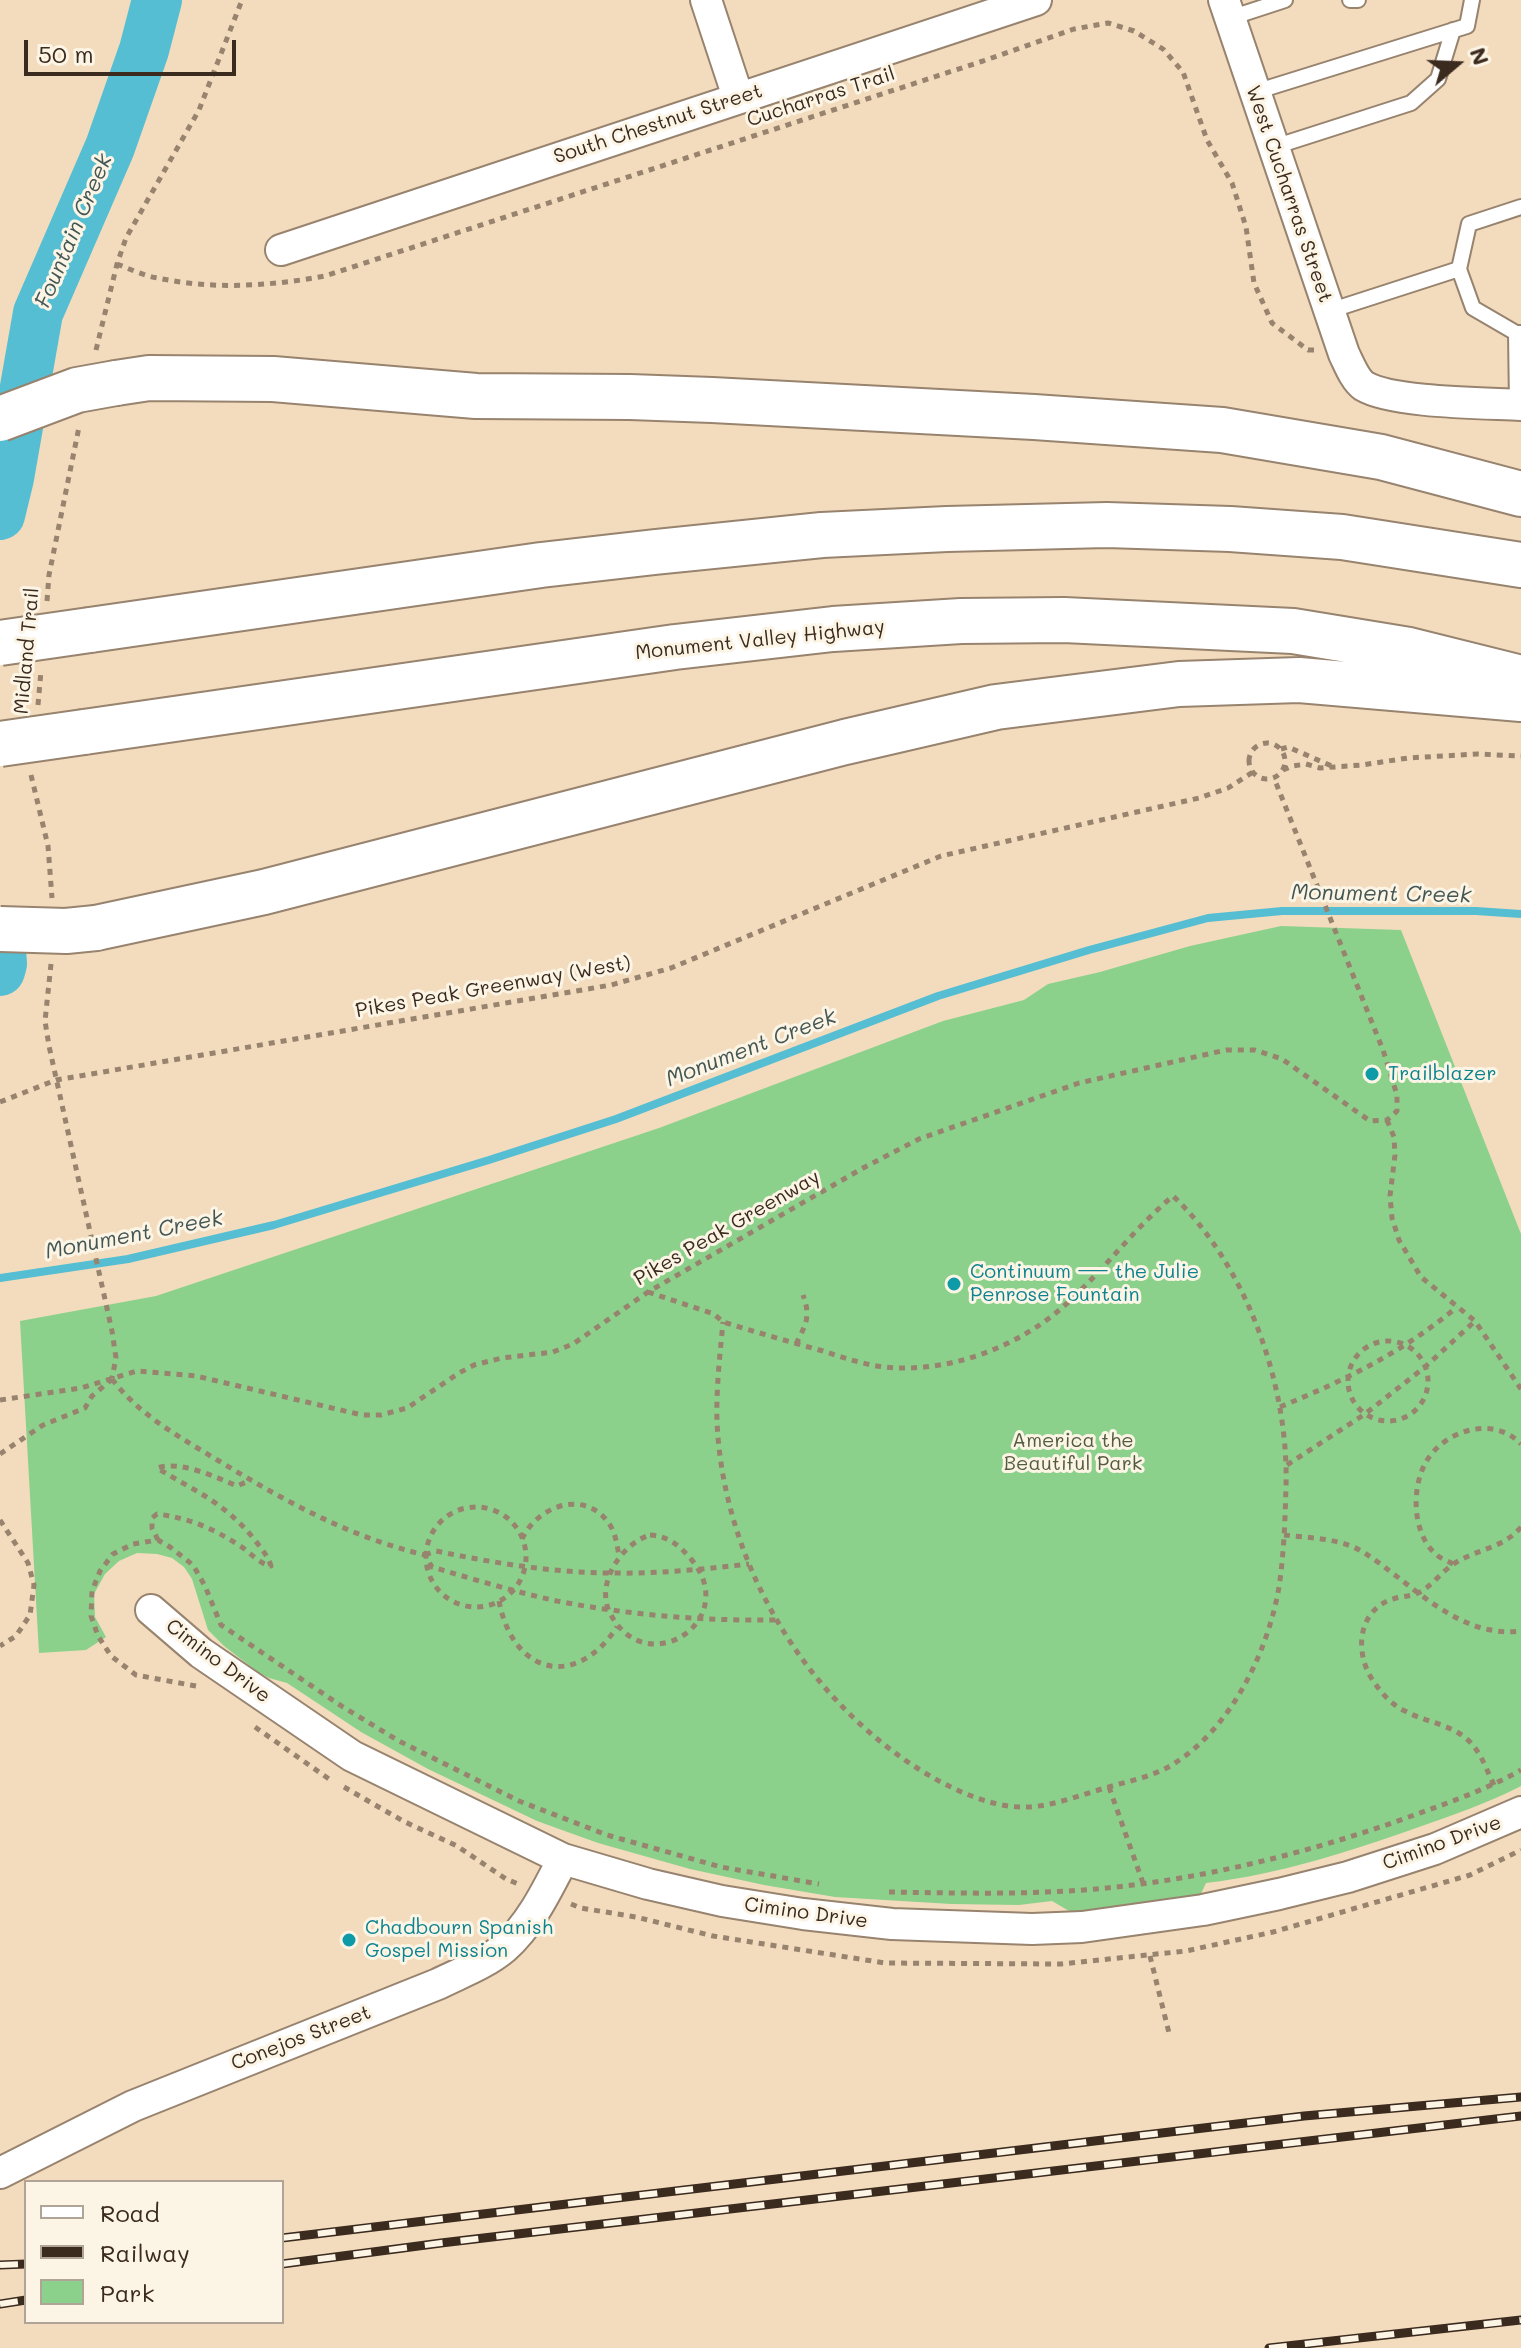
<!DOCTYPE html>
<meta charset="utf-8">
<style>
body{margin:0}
#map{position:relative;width:1521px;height:2348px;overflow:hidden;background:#f3dcbe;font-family:Mali,sans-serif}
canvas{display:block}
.legend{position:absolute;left:24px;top:2180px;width:260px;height:144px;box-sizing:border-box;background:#fcf5e5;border:2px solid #afa495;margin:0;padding:10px 14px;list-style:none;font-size:24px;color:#3b2a1e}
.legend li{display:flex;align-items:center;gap:16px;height:40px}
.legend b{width:40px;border:2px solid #afa495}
.north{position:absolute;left:1417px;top:24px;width:80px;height:80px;-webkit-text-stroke:6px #fcf5e5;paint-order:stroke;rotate:71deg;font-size:22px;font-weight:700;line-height:32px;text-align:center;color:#3b2a1e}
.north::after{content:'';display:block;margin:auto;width:28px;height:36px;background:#3b2a1e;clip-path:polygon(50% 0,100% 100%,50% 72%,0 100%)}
.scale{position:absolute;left:24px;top:40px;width:212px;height:36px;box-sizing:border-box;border:4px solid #3b2a1e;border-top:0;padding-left:10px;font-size:24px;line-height:28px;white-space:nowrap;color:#3b2a1e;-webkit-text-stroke:6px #fcf5e5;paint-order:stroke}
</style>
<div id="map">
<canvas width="1521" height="2348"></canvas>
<ul class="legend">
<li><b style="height:10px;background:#fff"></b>Road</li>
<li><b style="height:10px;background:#3b2a1e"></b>Railway</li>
<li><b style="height:22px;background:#8cd18b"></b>Park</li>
</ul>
<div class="north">N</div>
<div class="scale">50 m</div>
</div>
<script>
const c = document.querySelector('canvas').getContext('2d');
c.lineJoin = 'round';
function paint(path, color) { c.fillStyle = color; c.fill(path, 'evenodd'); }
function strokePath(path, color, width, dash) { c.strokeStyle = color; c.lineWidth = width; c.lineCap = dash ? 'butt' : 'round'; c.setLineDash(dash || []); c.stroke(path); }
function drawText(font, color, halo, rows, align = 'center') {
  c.font = font + ' Mali,sans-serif'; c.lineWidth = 6; c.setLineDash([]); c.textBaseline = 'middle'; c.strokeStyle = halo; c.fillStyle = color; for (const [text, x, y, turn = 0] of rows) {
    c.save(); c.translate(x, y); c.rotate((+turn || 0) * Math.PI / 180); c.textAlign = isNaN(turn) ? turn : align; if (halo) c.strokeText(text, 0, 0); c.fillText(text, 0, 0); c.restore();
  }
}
paint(new Path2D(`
 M1281 926 1401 930 1521 1234V1786C1488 1803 1453 1815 1419 1827 1348 1852 1281 1874 1206 1883L1198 1900 1076 1915 1052 1901 1019 1905 951 1904 835 1897 764 1885 690 1869 598 1843 537 1821 428 1769 361 1732 287 1683 269 1678 259 1673 224 1646 208 1630 192 1579 184 1567 172 1558 157 1554 137 1553 119 1561 105 1574 94 1594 95 1617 106 1637 86 1650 39 1653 20 1321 156 1296 659 1128 943 1021 1024 1000 1048 984 1100 972 1190 946Z`), '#8cd18b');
strokePath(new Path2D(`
 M0 1278 128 1259 274 1225 489 1160 616 1119 938 996 1089 950 1208 918 1282 911H1476L1521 914`), '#55bed2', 8);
strokePath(new Path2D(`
 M0 515 9 478 38 313 110 147 144 50 157 0
 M0 936 2 964 0 971`), '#55bed2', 50);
const lane = new Path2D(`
 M1350 0H1358
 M1230 18 1285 0
 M1255 92 1467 26 1472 0
 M1274 147 1411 103 1438 79 1453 30
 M1459 269 1473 308 1516 333
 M1329 311 1459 269 1469 224 1521 207
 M1517 405 1516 333H1521`);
const street = new Path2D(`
 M706 0 738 97
 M1224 0 1344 354C1349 364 1355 380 1364 386 1392 403 1485 403 1521 405
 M281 250 1036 0
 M151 1610 201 1653 352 1756 563 1859 648 1884 722 1901 803 1914 892 1924 1032 1929 1082 1927 1146 1918 1203 1910 1279 1894 1348 1877 1435 1849 1521 1812
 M0 2173 133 2106 438 1984C460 1973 485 1964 504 1948 531 1924 547 1890 563 1859`);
const highway = new Path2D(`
 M116 383 149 378 273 379 476 396 630 397 712 400 1034 417 1222 430 1381 457 1521 494
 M90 630 541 565 655 552 822 535 947 529 1107 525 1230 529 1342 537 1521 565
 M84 732 675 647 833 629 961 621 1064 620 1293 631 1409 650 1521 678
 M96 928 264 892 845 742 996 707 1179 684 1299 680 1521 699`);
strokePath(lane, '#97836e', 18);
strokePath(street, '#97836e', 34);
strokePath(highway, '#97836e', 48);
strokePath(new Path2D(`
 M117 264C130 269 144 276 158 278 213 290 271 286 325 276L983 61 1074 29 1108 23 1134 31 1163 49 1183 72 1207 140 1232 183 1246 227 1254 283 1272 323 1308 350H1314
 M96 350 117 264 126 238 199 110 242 0
 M47 601 49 575 79 427
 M38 705 41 671
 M1249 761a18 18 0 1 1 36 0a18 18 0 1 1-36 0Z
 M1281 749 1288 747 1334 767
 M1283 770 1293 766 1306 764 1320 768 1362 765 1408 758 1477 754 1521 756
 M31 775 48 846 52 898
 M51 964 45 1021 49 1046 112 1331 116 1358 112 1378
 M0 1102 56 1080 611 985 671 968 941 856 1199 798 1228 788 1253 772
 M1387 1120 1394 1137 1395 1155 1390 1196 1392 1218 1399 1240 1421 1277 1475 1321 1521 1389
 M648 1292 714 1314 723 1322C756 1332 790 1342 823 1351 848 1359 873 1368 900 1368 956 1369 1014 1347 1057 1312 1099 1277 1131 1231 1173 1196 1247 1266 1289 1386 1286 1487 1285 1520 1284 1554 1279 1587 1268 1651 1233 1724 1178 1761 1157 1776 1129 1781 1105 1788 1081 1795 1053 1806 1028 1807 985 1809 932 1780 898 1755 793 1679 723 1552 717 1422 716 1388 720 1355 723 1322
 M1348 1381a40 40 0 1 1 80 0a40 40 0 1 1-80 0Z
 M796 1344C806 1324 811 1317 803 1295
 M112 1379C139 1415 181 1438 219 1461 285 1501 349 1537 425 1555L432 1567C473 1579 515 1592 557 1601 629 1615 703 1621 776 1620
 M0 1400 81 1388 137 1371 196 1376 362 1415H381L407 1408 459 1373 474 1365 502 1358 553 1352 573 1344 648 1292 863 1168 919 1139 1079 1083 1226 1050H1255L1282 1059 1370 1121 1387 1120 1397 1111V1095L1383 1050 1274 778
 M1280 1407C1347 1379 1400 1354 1457 1307
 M0 1454 43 1425 85 1408 92 1396 111 1380
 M1287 1465 1365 1414 1425 1367 1475 1321
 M426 1557a50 50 0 1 1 100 0a50 50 0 1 1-100 0Z
 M0 1520 28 1563 34 1585 30 1615 16 1636 0 1646
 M650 1535C668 1536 679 1545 691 1559 743 1621 645 1683 610 1613 595 1584 621 1544 650 1535Z
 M1284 1535C1310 1538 1340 1538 1363 1552 1412 1583 1458 1639 1521 1631
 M522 1539C538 1505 586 1488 610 1525 616 1535 617 1545 619 1556
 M158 1540 152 1528V1518L157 1514C188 1518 213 1528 240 1546 250 1552 259 1564 271 1566 268 1556 261 1548 254 1539 225 1503 195 1491 157 1468 179 1460 216 1477 237 1486L251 1480
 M425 1555 436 1551C494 1563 554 1573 614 1573 659 1574 704 1569 749 1564
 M1453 1564C1448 1561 1441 1559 1437 1555 1412 1535 1411 1488 1426 1462 1444 1430 1494 1415 1521 1444
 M499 1601C513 1675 576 1690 617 1627
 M196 1686 136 1675 111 1656 98 1636 91 1616 92 1591 100 1571 113 1554 133 1544 158 1540 170 1547 193 1565 205 1586 221 1625 343 1707 399 1741 519 1801 607 1835 721 1867 819 1884
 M255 1727 329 1779
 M1494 1785C1487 1771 1482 1755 1471 1743 1453 1724 1427 1723 1405 1711 1392 1705 1382 1694 1374 1682 1355 1656 1356 1613 1390 1600 1399 1596 1411 1597 1420 1592 1430 1587 1442 1572 1452 1565 1475 1549 1503 1549 1521 1527
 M344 1787 403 1821 457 1846 506 1879 521 1885
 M1109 1787 1143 1883
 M889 1892C957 1893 1027 1895 1096 1889 1197 1880 1296 1856 1392 1823 1436 1807 1480 1793 1521 1770
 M571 1904 581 1908 636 1917 713 1936 885 1963 1061 1964 1186 1951 1273 1932 1470 1875 1521 1850
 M1150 1956 1170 2037`), '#97836e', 5, [6, 6]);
strokePath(lane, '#fff', 14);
strokePath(street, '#fff', 30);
strokePath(highway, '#fff', 44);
const rail = new Path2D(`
 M282 2238 1304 2116 1521 2097
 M282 2264 441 2243 1521 2116
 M0 2265 26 2264
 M0 2304 26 2300
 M1269 2348 1521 2320`);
strokePath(rail, '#3b2a1e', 9);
strokePath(rail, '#fcf5e5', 6, [18]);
const highwayBridge = new Path2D(`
 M0 419 77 390 116 383
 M0 643 90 630
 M0 744 84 732
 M0 929 66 931 96 928`);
strokePath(highwayBridge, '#97836e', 48, []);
strokePath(highwayBridge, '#fff', 44);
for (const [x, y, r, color] of [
 [1372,1074,8,"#0f9aa8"],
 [954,1284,8,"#0f9aa8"],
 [349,1940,8,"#0f9aa8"]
]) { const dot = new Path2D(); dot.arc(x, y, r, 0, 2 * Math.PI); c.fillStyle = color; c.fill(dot); strokePath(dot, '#fcf5e5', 3); }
drawText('20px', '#3b2a1e', '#fcf5e5', [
 ["Cucharras Trail",821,97,-18],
 ["South Chestnut Street",658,124,-18],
 ["West Cucharras Street",1289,194,71],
 ["Monument Valley Highway",760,640,-6],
 ["Midland Trail",27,651,-85],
 ["Pikes Peak Greenway (West)",493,987,-10],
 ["Pikes Peak Greenway",727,1228,-30],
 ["Cimino Drive",218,1661,37],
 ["Cimino Drive",1442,1843,-20],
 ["Cimino Drive",806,1913,8],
 ["Conejos Street",301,2038,-21]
]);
drawText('20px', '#0d838f', '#fcf5e5', [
 ["Trailblazer",1388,1074],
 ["Continuum — the Julie",970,1272],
 ["Penrose Fountain",970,1295],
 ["Chadbourn Spanish",365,1928],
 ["Gospel Mission",365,1951]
], 'left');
drawText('20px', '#535c3f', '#fcf5e5', [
 ["America the",1073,1441],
 ["Beautiful Park",1073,1464]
]);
drawText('italic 22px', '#435654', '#fcf5e5', [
 ["Fountain Creek",74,231,-67],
 ["Monument Creek",1381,894,1],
 ["Monument Creek",751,1048,-21],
 ["Monument Creek",134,1235,-11]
]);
</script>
